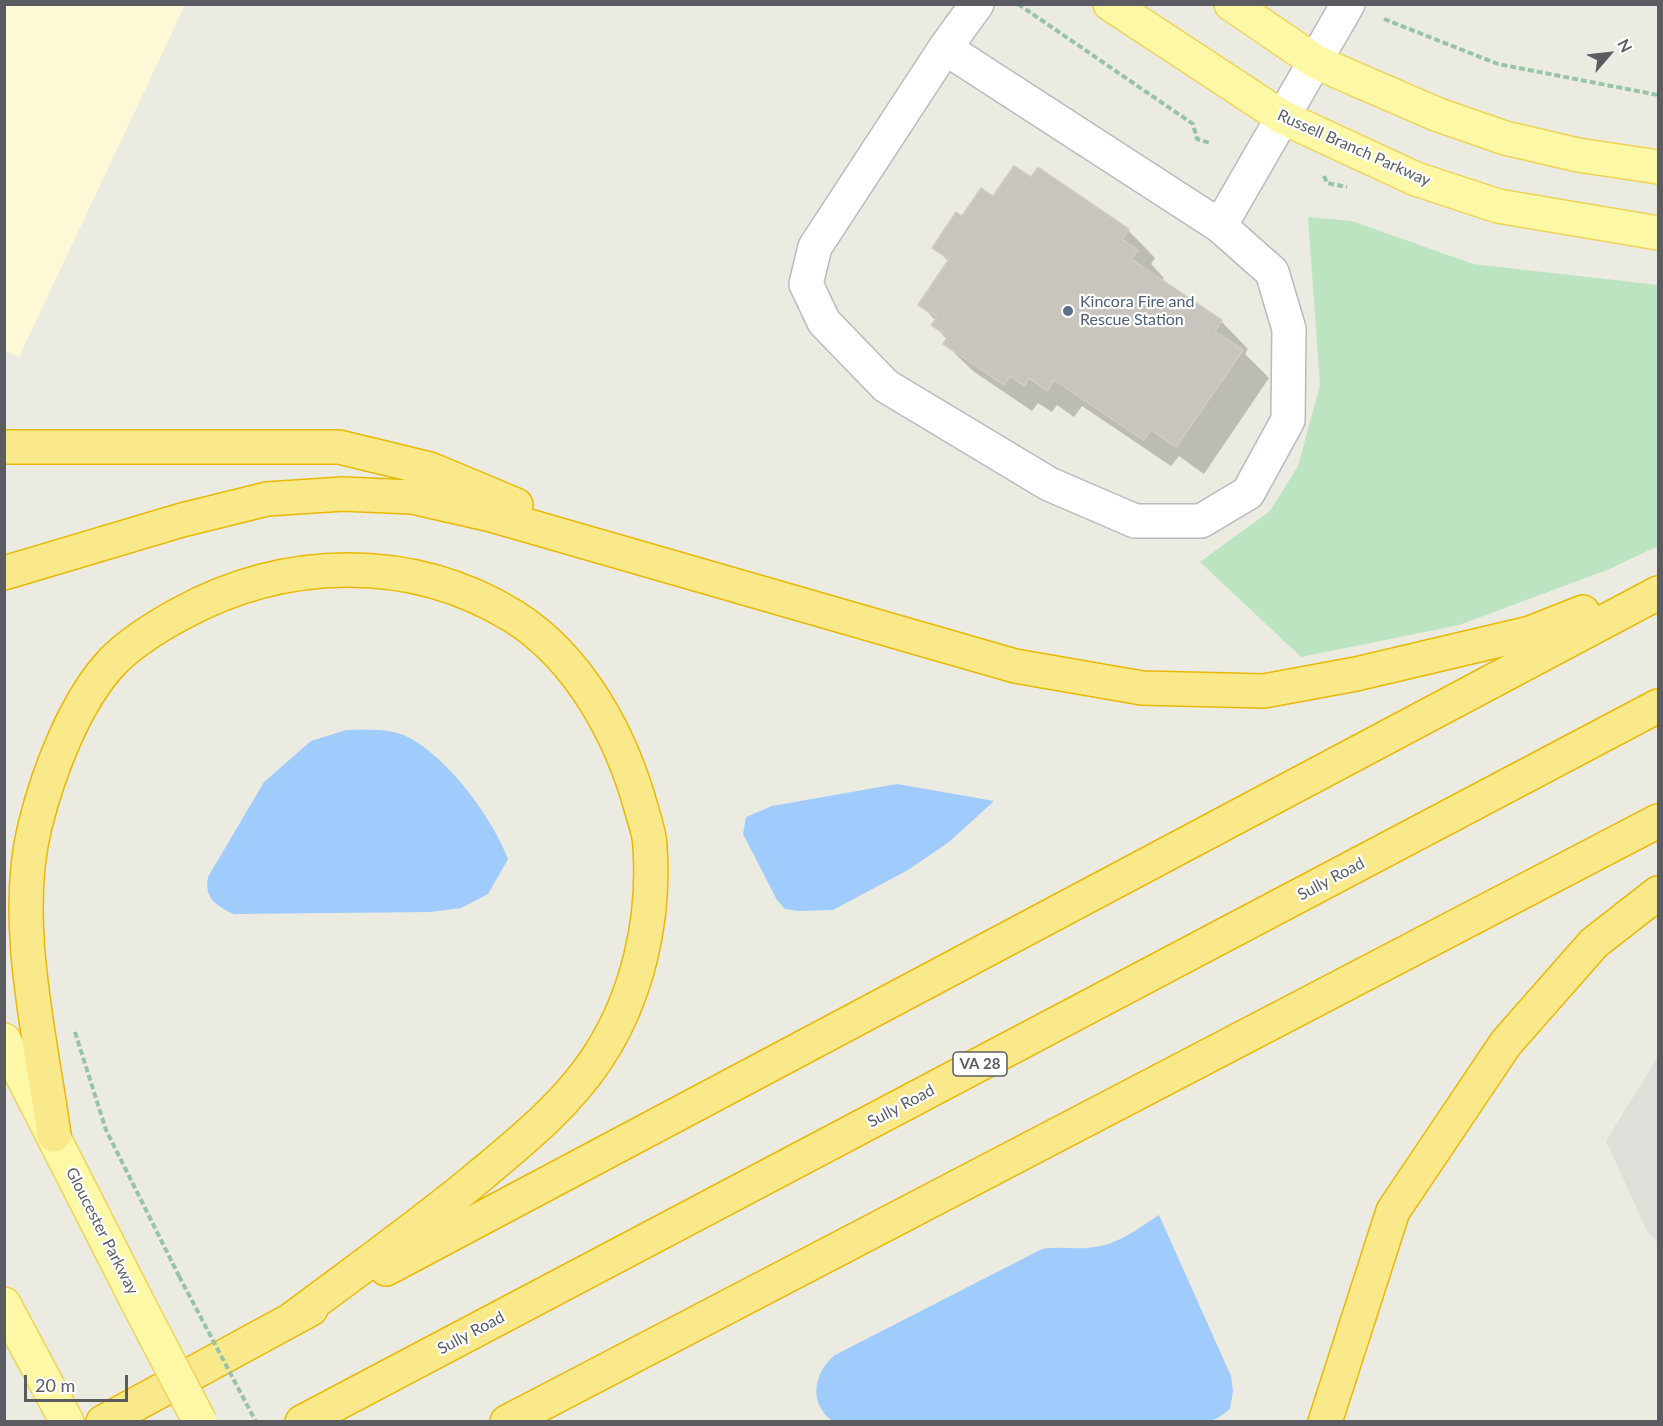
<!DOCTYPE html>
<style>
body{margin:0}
#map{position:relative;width:1663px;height:1426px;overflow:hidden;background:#ecebe1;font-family:Lato,sans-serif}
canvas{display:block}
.frame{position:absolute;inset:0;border:6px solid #5a5c62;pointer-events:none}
.north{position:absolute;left:1579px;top:24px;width:60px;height:60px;-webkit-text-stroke:4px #fff;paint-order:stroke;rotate:62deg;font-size:16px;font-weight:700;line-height:24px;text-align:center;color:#5a5c62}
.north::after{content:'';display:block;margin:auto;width:21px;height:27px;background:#5a5c62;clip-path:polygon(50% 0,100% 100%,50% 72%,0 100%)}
.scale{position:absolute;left:24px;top:1375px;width:104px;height:27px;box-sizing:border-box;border:3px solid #5a5c62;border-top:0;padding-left:8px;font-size:18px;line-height:21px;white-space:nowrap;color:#5a5c62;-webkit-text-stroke:4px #fff;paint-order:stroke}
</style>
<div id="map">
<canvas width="1663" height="1426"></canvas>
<div class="frame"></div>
<div class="north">N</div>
<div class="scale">20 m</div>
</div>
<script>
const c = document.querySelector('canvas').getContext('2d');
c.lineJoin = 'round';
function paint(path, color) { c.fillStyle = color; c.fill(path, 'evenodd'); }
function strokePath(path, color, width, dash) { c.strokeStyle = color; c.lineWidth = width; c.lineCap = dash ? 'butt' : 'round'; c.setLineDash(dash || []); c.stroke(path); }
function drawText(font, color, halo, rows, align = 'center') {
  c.font = font + ' Lato,sans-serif'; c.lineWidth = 4.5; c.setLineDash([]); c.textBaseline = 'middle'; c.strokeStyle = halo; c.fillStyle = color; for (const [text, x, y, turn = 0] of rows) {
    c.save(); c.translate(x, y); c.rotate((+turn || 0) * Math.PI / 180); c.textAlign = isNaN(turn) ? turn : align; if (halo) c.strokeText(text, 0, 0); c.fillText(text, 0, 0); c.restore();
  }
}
paint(new Path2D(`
 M5 4 185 5 19 357 4 350Z`), '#fdf8d5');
paint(new Path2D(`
 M1658 1057V1243L1647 1231 1606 1141Z`), '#e0ded9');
paint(new Path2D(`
 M1308 217 1352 221 1473 264 1658 285V546L1607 570 1459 625 1301 657 1200 562 1270 511 1298 466 1320 385Z`), '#bde4c1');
paint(new Path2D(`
 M346 730C365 730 388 728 406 736 447 756 492 817 508 859L488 894 461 908 431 912 234 914C216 906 204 898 208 877L264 782 311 741Z
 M897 784 994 801 949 842 908 870 833 910 798 911 785 909 777 900 743 834 746 817 772 806Z
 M1159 1215 1231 1376 1233 1391 1230 1409 1218 1418 1207 1422H834C807 1404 814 1372 835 1355L1042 1249C1060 1246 1077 1250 1095 1247 1119 1244 1139 1228 1159 1215Z`), '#a0cbfd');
paint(new Path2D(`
 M1031 179 1128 230 1155 258 1151 264 1164 278 1162 282 1221 321 1248 349 1245 354 1269 378 1204 474 1179 456 1171 466 1082 406 1074 417 1057 405 1052 412 1038 403 1032 411 973 371 945 344 948 340 933 325 936 321 920 304 949 262 934 247 963 218Z`), '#0003');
const building = new Path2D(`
 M1014 166 1031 177 1038 167 1129 229 1122 239 1138 250 1131 259 1222 320 1215 331 1243 350 1176 447 1151 430 1143 440 1054 380 1047 391 1029 378 1024 386 1010 376 1004 385 943 344 948 336 931 325 937 317 918 305 949 259 932 248 956 212 962 216 981 188 993 196Z`);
paint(building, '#c8c5be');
strokePath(building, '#d1cdc0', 1.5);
const minor = new Path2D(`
 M945 48 1220 226 1272 272 1289 329 1288 420 1248 493 1201 521H1135L1049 484 886 386 824 322 806 284 815 247 945 48 977 4
 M1220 226 1348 4`);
const major = new Path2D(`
 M1110 4 1282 117 1416 179 1498 206 1658 233
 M1231 4 1316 62 1436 114 1505 138 1578 155 1658 167
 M4 1040 139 1305
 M4 1304 67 1422`);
const highway = new Path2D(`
 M4 447H339L430 469 516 505
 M4 573 182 520 267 499 343 494 412 497 491 515 1015 666 1142 688 1264 691 1356 674 1530 633 1583 612
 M54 1135C41 1039 11 921 35 826 48 773 75 701 113 661 133 641 156 627 180 614 284 557 410 553 513 616 580 658 622 737 642 811 645 822 650 835 650 847 655 919 638 996 598 1057 568 1103 524 1139 482 1174 421 1225 356 1271 292 1319
 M386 1269 1658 593
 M103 1422 311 1309
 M302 1422 1658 706
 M507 1422 1658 821
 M1325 1422 1393 1211 1506 1043 1594 943 1658 893`);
strokePath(minor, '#b9bac0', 36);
strokePath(major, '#eed358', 36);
strokePath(highway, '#e9b805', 36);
strokePath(new Path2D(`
 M1018 4 1193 124 1197 139 1210 143
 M1384 19 1498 64 1658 95
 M1324 176 1327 183 1347 187
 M75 1032 106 1130 179 1276`), '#97c4a9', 4, [6, 3]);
strokePath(minor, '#fff', 33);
strokePath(major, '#fdf8a5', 33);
strokePath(highway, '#fae98a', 33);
const majorBridge = new Path2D(`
 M139 1305 200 1422`);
strokePath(majorBridge, '#eed358', 36, []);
strokePath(new Path2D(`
 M179 1276 256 1422`), '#97c4a9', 4, [6, 3]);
strokePath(majorBridge, '#fdf8a5', 33);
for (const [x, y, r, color] of [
 [1068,311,6,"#5c6f8a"]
]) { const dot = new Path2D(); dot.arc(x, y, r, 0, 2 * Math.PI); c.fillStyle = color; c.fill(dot); strokePath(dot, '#fff', 2); }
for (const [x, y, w] of [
 [980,1064,54]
]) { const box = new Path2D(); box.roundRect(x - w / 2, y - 12, w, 24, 4.5); c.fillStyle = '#fff'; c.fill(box); strokePath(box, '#5a5c62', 1.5); }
drawText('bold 15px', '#5a5c62', null, [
 ["VA 28",980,1064]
]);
drawText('16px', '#5a5c62', '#fff', [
 ["Russell Branch Parkway",1354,148,24],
 ["Sully Road",1331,879,-28],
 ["Sully Road",901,1106,-28],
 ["Gloucester Parkway",102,1231,63],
 ["Sully Road",471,1333,-28]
]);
drawText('16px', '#4e5e75', '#fff', [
 ["Kincora Fire and",1080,302],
 ["Rescue Station",1080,320]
], 'left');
</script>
